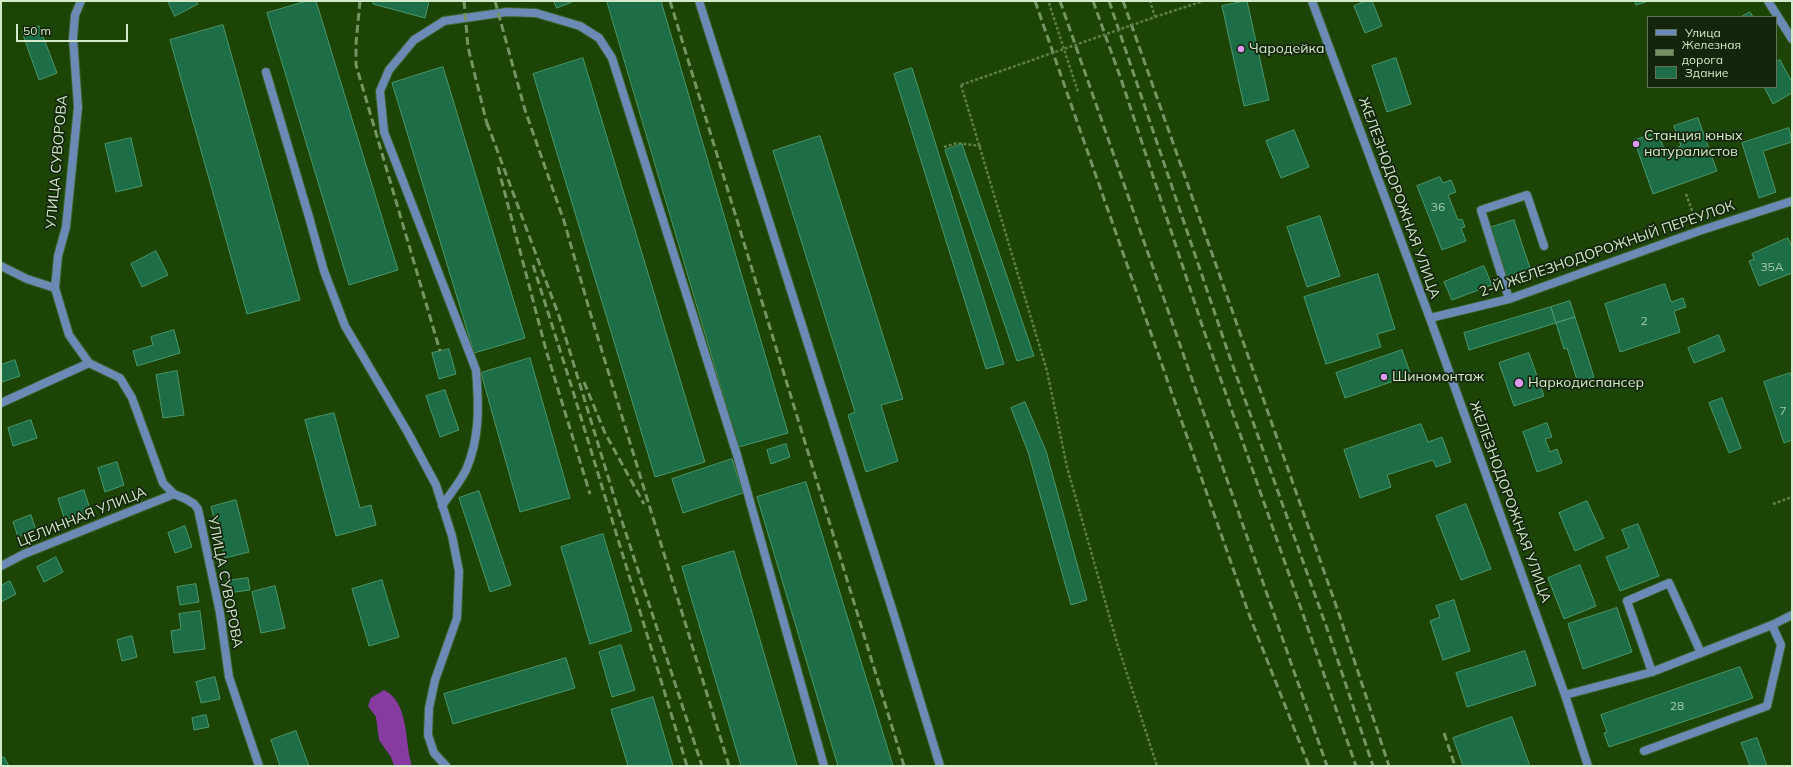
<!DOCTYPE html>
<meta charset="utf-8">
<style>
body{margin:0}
#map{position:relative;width:1793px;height:767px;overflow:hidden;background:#1c4404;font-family:Mulish,sans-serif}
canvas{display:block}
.frame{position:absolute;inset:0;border:2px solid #d3eaca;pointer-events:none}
.legend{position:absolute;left:1647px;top:16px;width:130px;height:72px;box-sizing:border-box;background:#14250c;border:1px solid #607458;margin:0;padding:5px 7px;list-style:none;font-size:12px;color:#d3eaca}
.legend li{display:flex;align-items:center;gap:8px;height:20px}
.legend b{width:20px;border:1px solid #607458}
.scale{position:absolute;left:16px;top:24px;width:112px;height:18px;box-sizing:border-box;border:2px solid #d3eaca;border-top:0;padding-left:5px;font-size:12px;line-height:14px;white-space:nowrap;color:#d3eaca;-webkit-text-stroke:3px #14250c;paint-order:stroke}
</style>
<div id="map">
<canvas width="1793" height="767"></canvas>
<div class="frame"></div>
<ul class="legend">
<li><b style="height:5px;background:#6b8ab6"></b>Улица</li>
<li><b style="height:5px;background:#749463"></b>Железная дорога</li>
<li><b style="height:11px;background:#1d6e46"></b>Здание</li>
</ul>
<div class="scale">50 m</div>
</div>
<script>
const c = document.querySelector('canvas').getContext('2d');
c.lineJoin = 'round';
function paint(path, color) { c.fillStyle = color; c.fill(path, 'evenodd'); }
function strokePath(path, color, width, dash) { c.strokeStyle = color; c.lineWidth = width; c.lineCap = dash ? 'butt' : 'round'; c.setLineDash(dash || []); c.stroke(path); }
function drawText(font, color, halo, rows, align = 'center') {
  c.font = font + ' Mulish,sans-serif'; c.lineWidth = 3.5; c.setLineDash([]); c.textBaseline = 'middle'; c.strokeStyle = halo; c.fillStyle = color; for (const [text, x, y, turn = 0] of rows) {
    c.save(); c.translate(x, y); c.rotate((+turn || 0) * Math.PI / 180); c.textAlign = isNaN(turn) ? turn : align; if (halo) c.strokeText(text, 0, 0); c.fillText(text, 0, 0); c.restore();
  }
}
paint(new Path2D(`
 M384 690C410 703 404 742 412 766H394L391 757 379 740 376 717 368 706 371 698Z`), '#873ba0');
const building = new Path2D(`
 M168 1H196L198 4 175 16Z
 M307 1H316L398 270 349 285 267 13Z
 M374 1H429L425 18 373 4Z
 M554 1H571L572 2 557 8Z
 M607 1H661L788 433 739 447Z
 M1247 1 1269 100 1244 106 1222 6Z
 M1366 1H1372L1382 26 1365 33 1354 6Z
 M1635 1H1649L1636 5Z
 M1750 12 1753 17H1741Z
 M223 25 300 300 247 314 170 40Z
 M39 26 57 73 39 80 22 32Z
 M583 58 705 462 655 477 533 74Z
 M1396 58 1411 104 1387 112 1372 66Z
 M1780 60 1792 82V93L1773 104 1764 87H1776V62Z
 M443 67 525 338 474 353 392 83Z
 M912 68 1004 364 986 369 894 74Z
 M1698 118 1717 171 1653 194 1634 140 1658 132 1665 152 1681 146 1674 126Z
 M1789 128 1792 142 1763 151 1776 192 1759 198 1742 143Z
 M1294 130 1309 167 1281 178 1266 141Z
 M820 136 903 399 881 405 898 461 866 472 848 415 855 412 773 151Z
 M131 138 142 186 116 192 105 144Z
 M962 144 1034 356 1017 361 945 150Z
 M1440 177 1443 183 1451 180 1456 192 1448 195 1458 220 1462 219 1465 227 1461 228 1466 241 1442 250 1417 186Z
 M1320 216 1340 276 1307 287 1287 227Z
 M1514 220 1533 277 1508 285 1489 228Z
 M1788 238 1792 247V273L1759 286 1749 261 1754 259 1752 254Z
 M156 251 168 275 142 287 131 264Z
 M1484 266 1492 285 1452 300 1444 282Z
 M1378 274 1395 329 1377 334 1381 347 1326 364 1304 297Z
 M1665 284 1671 302 1683 298 1686 307 1674 311 1680 332 1620 352 1605 304Z
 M1570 301 1575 317 1556 323 1551 307Z
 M1551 307 1556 323 1469 350 1464 333Z
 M1575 317 1594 377 1578 383 1567 348 1564 349 1556 323Z
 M174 330 180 353 137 366 133 351 153 345 151 337Z
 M1719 335 1725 351 1694 363 1688 348Z
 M449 349 456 374 439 379 432 353Z
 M1402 350 1411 375 1345 398 1336 373Z
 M1529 353 1544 396 1514 406 1499 363Z
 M530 358 570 498 520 512 481 373Z
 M15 360 20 376 2 382 1 365Z
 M177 371 184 415 163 418 156 375Z
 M1790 373 1792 378V440L1784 443 1764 382Z
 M445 390 459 430 440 437 426 396Z
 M1722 398 1741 448 1729 453 1709 403Z
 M1025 402 1046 451 1087 600 1071 605 1028 452 1011 408Z
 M334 413 360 508 371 505 376 525 336 536 305 420Z
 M31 420 37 438 13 446 8 428Z
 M1547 423 1552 437 1545 439 1550 452 1557 449 1562 463 1537 472 1523 432Z
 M1421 424 1428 442 1442 437 1451 462 1436 467 1433 460 1387 475 1391 487 1360 498 1344 450Z
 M786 444 790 457 771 464 767 450Z
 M732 459 743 493 683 513 672 479Z
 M117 462 124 485 105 492 98 468Z
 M806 482 893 766H838L757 497Z
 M84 490 91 512 65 520 58 499Z
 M479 491 511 585 490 592 459 498Z
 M236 500 249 552 225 558 211 507Z
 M1587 501 1604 538 1575 551 1559 513Z
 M1466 504 1491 569 1461 580 1436 516Z
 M31 515 36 530 18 537 13 522Z
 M1638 524 1659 576 1620 591 1606 557 1629 548 1622 530Z
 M185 526 192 547 175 553 168 533Z
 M603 534 632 631 590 644 561 547Z
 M734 551 797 766H741L682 567Z
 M56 557 63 572 44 582 37 567Z
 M1580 565 1596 606 1564 619 1548 578Z
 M248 578 250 590 228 593 226 581Z
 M382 580 399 637 369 646 352 589Z
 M10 581 16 594 1 602V586Z
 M196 584 199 602 180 605 177 587Z
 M275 586 285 628 261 633 252 592Z
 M1454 600 1470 651 1443 660 1430 621 1440 617 1436 606Z
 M1617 608 1632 652 1583 669 1568 624Z
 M200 611 205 649 174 653 171 631 181 629 179 614Z
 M132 636 137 657 122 661 117 640Z
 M621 645 635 690 612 697 599 652Z
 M1525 651 1536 685 1467 707 1456 673Z
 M566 658 575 688 453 724 444 694Z
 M1740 667 1753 698 1609 747 1604 733 1607 732 1601 715Z
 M215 677 220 699 201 703 196 682Z
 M653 697 673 766H628L611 710Z
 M206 715 209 727 194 730 192 718Z
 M1512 717 1530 766H1463L1453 738Z
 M296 731 309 766H280L271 740Z
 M1757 738 1767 766H1750L1741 743Z
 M4 757 9 766H1V759Z`);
paint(building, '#1d6e46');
strokePath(building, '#4b966c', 1);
const service = new Path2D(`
 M699 1 894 615 940 766
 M266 72 309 217 324 271 345 326 407 431 436 485 452 536 459 571 457 618 435 680 429 708 428 735 434 753 446 766
 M1 266 27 279 55 288
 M1509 299 1481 210 1527 195 1544 246
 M442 506C450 494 460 482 466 470 480 438 479 405 476 370L384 132 380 91 389 70 414 40 444 21 507 12 536 13 580 26 599 38 612 58 737 455 824 766
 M1652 672 1627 601 1669 583 1701 653
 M1644 751 1767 706 1781 645 1772 625`);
const minor = new Path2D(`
 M81 1 75 15 73 38 78 107 66 227 58 256 55 288 69 335 89 363 120 378 132 398 163 483 174 494 186 499 194 504 198 509 220 613 229 677 259 766
 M1312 1 1432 324 1565 695 1588 766
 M1768 1 1792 39
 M1430 318 1509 299 1699 231 1792 201
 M1 403 89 363
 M1 566 24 554 174 494
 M1565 695 1652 672 1772 625 1792 615`);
strokePath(service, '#3d6228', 10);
strokePath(minor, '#3d6228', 10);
strokePath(new Path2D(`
 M1049 3 1078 92
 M1155 17 1203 1
 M961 85 1047 371 1067 467 1117 643 1157 766
 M944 147 957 143 981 146
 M1686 194 1696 222
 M1773 504 1792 497`), '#5c7e49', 2.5, [3, 2]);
strokePath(service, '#6b8ab6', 8);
strokePath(minor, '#6b8ab6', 8);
strokePath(new Path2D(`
 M360 1 356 43V65L440 351
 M464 1 468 47 488 128
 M495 1 525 110 564 221 590 312 729 766
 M670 1 904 766
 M1035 1 1250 617 1309 766
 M1060 1 1327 766
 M1093 1 1122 82 1204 331 1356 766
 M1109 1 1229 355 1329 634 1373 766
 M1123 1 1338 611 1389 766
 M487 123 559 316 617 506 702 766
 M498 167 546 350 590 494
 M533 265 572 388 687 766
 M584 382 605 433 644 504
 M1444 733 1455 766`), '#749463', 3, [8, 4]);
strokePath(new Path2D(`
 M961 85 1155 17 1150 1`), '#5c7e49', 2.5, [3, 2]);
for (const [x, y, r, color] of [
 [1241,49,4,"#dc99f4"],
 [1636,144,4,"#dc99f4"],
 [1384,377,4,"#dc99f4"],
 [1519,383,5,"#dc99f4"]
]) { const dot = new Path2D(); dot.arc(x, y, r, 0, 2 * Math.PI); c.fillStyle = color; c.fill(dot); strokePath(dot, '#14250c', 1.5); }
drawText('12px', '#a6cba9', null, [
 ["36",1438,207],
 ["35А",1772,267],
 ["2",1644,321],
 ["7",1783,411],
 ["28",1677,706]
]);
drawText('14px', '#d3eaca', '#14250c', [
 ["Чародейка",1249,49],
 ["Станция юных",1644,136],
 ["натуралистов",1644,152],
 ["Шиномонтаж",1392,377],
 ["Наркодиспансер",1528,383]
], 'left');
drawText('14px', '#d3eaca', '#14250c', [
 ["УЛИЦА СУВОРОВА",57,162,-85],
 ["ЖЕЛЕЗНОДОРОЖНАЯ УЛИЦА",1399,198,70],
 ["2-Й ЖЕЛЕЗНОДОРОЖНЫЙ ПЕРЕУЛОК",1607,249,-19],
 ["ЖЕЛЕЗНОДОРОЖНАЯ УЛИЦА",1510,502,70],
 ["ЦЕЛИННАЯ УЛИЦА",82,517,-22],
 ["УЛИЦА СУВОРОВА",225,582,79]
]);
</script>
